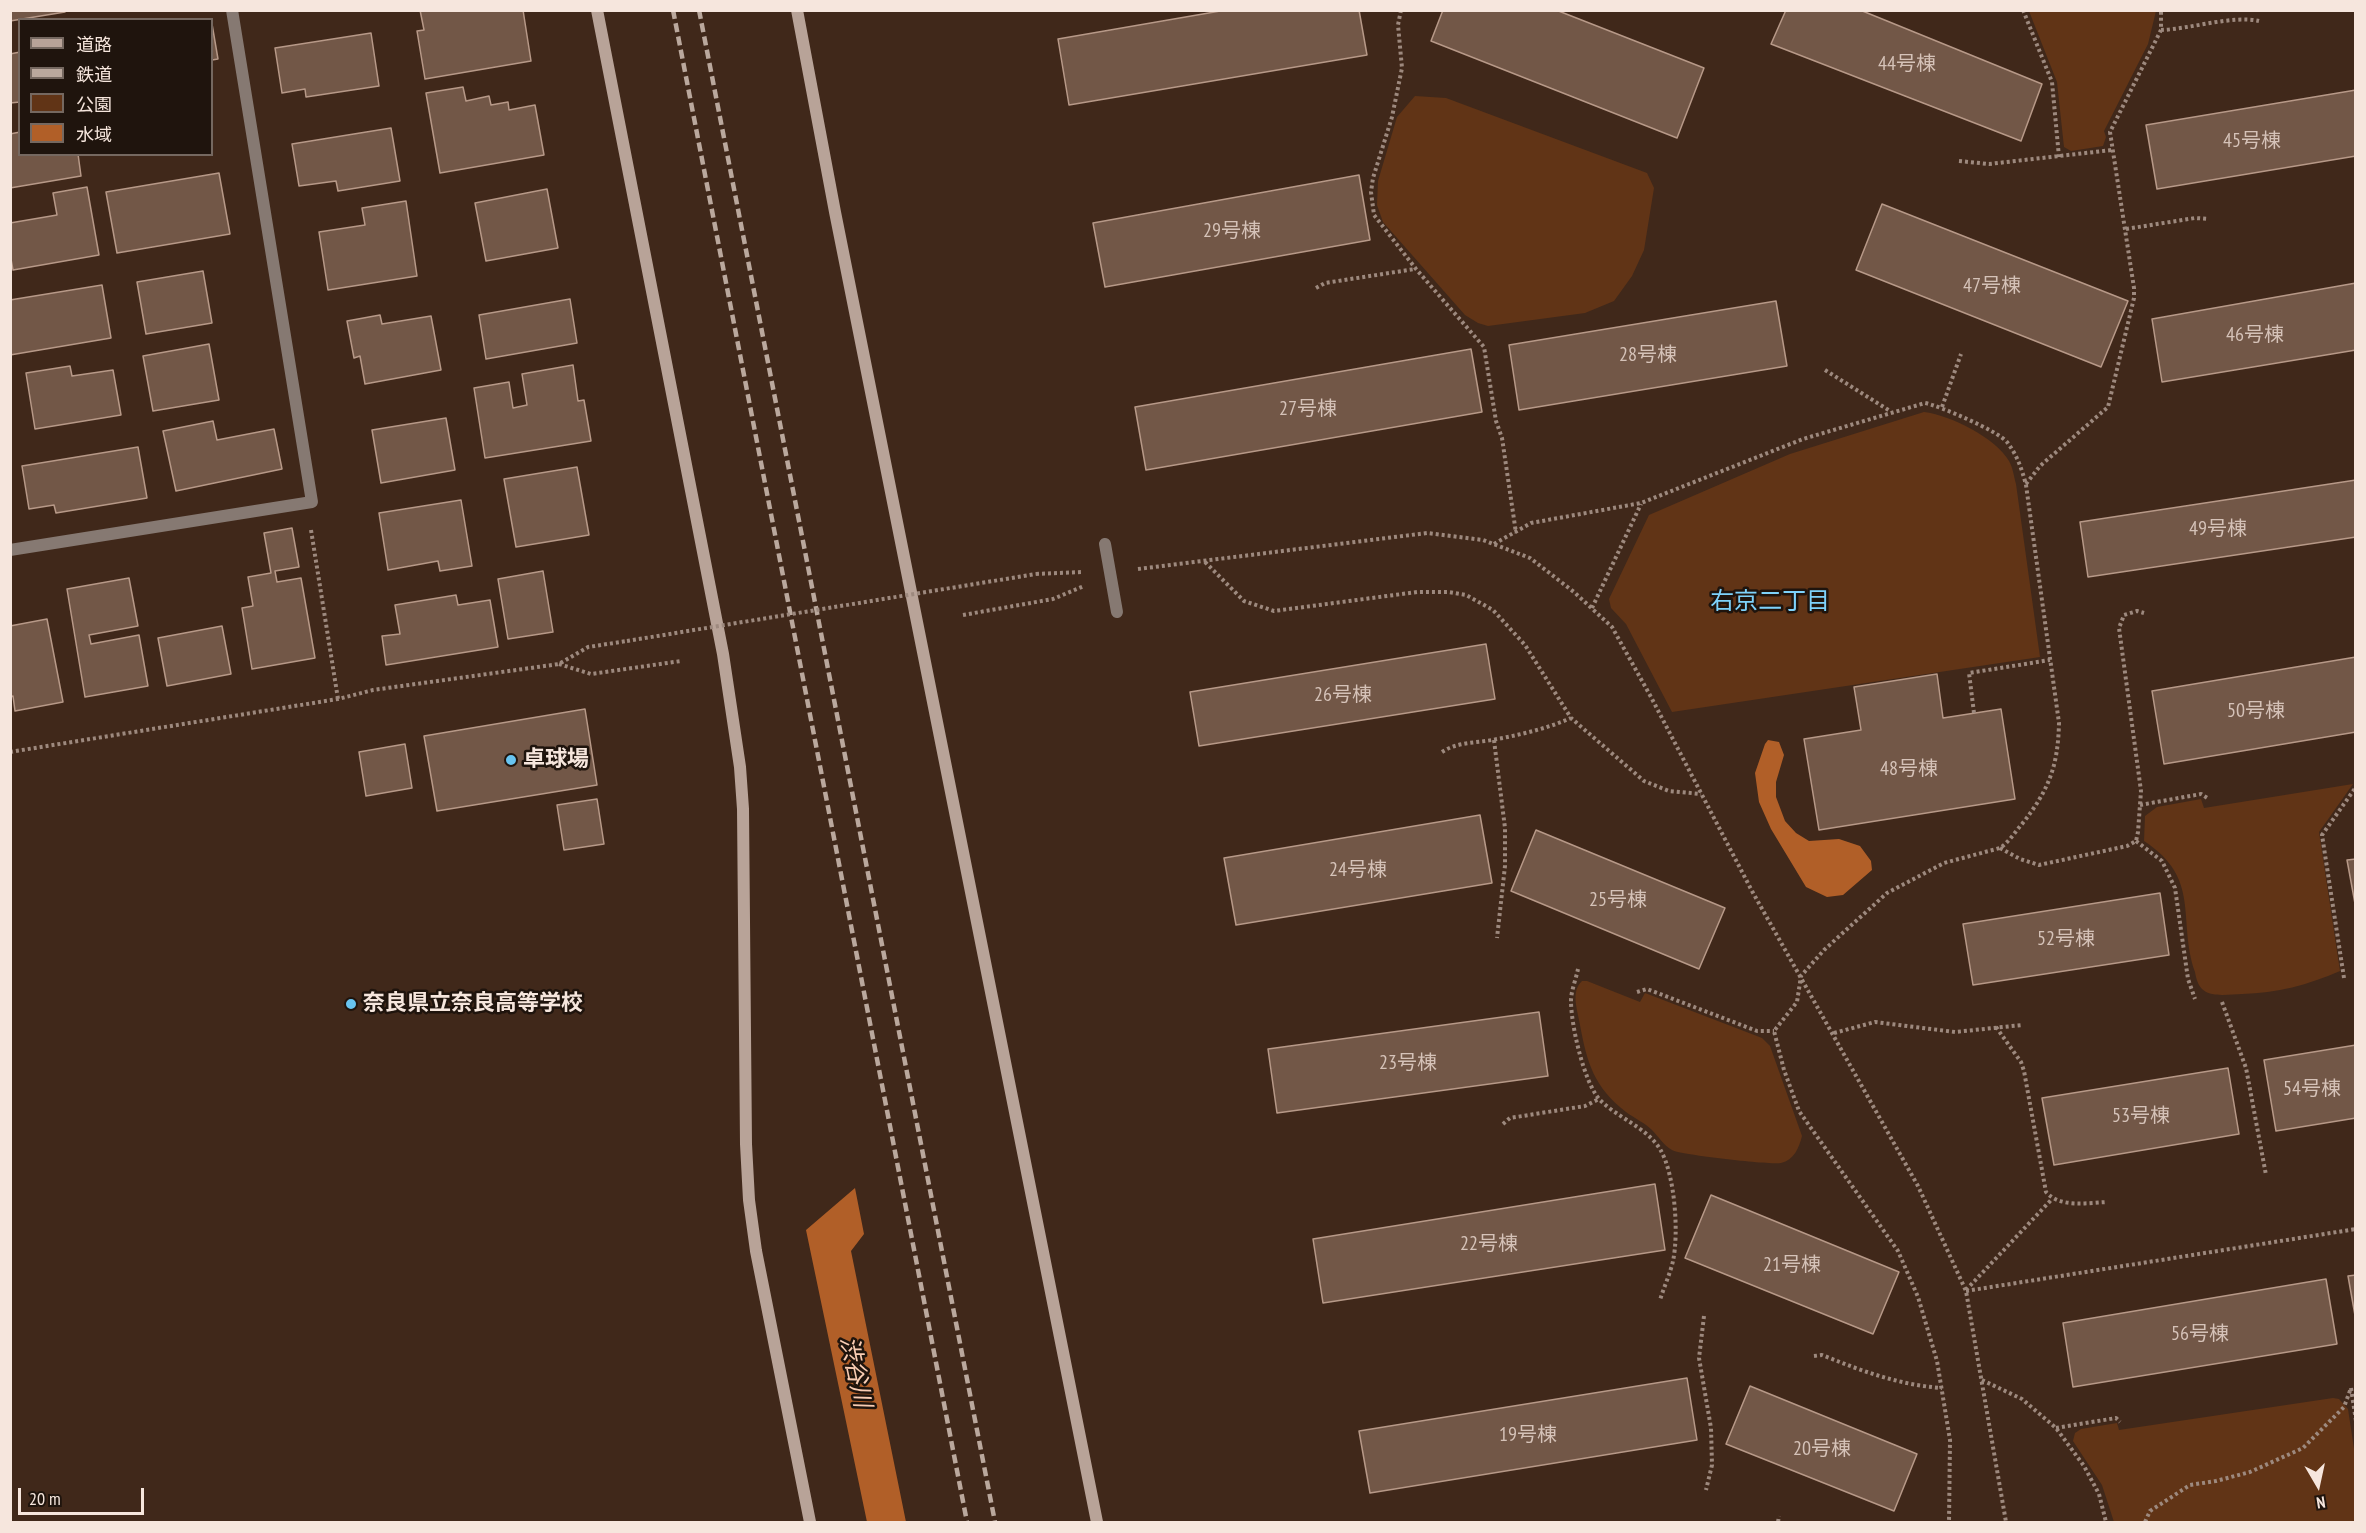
<!DOCTYPE html>
<meta charset="utf-8">
<style>
body{margin:0}
#map{position:relative;width:2366px;height:1533px;overflow:hidden;background:#40281a;font-family:"PT Sans Narrow","Noto Sans JP",sans-serif}
canvas{display:block}
.frame{position:absolute;inset:0;border:12px solid #f6e6dd;pointer-events:none}
.legend{position:absolute;left:18px;top:18px;width:195px;height:138px;box-sizing:border-box;background:#1f140d;border:2px solid #756860;margin:0;padding:8px 10px;list-style:none;font-size:18px;color:#f6e6dd}
.legend li{display:flex;align-items:center;gap:12px;height:30px}
.legend b{width:30px;border:2px solid #756860}
.north{position:absolute;left:2288px;top:1455px;width:60px;height:60px;-webkit-text-stroke:4px #1f140d;paint-order:stroke;rotate:171deg;font-size:16px;font-weight:700;line-height:24px;text-align:center;color:#f6e6dd}
.north::after{content:'';display:block;margin:auto;width:21px;height:27px;background:#f6e6dd;clip-path:polygon(50% 0,100% 100%,50% 72%,0 100%)}
.scale{position:absolute;left:18px;top:1488px;width:126px;height:27px;box-sizing:border-box;border:3px solid #f6e6dd;border-top:0;padding-left:8px;font-size:18px;line-height:21px;white-space:nowrap;color:#f6e6dd;-webkit-text-stroke:4px #1f140d;paint-order:stroke}
</style>
<div id="map">
<canvas width="2366" height="1533"></canvas>
<div class="frame"></div>
<ul class="legend">
<li><b style="height:8px;background:#b8a398"></b>道路</li>
<li><b style="height:8px;background:#baa89d"></b>鉄道</li>
<li><b style="height:16px;background:#613416"></b>公園</li>
<li><b style="height:16px;background:#b15f28"></b>水域</li>
</ul>
<div class="north">N</div>
<div class="scale">20 m</div>
</div>
<script>
const c = document.querySelector('canvas').getContext('2d');
c.lineJoin = 'round';
function paint(path, color) { c.fillStyle = color; c.fill(path, 'evenodd'); }
function strokePath(path, color, width, dash) { c.strokeStyle = color; c.lineWidth = width; c.lineCap = dash ? 'butt' : 'round'; c.setLineDash(dash || []); c.stroke(path); }
function drawText(font, color, halo, rows, align = 'center') {
  c.font = font + ' "PT Sans Narrow","Noto Sans JP",sans-serif'; c.lineWidth = 5; c.setLineDash([]); c.textBaseline = 'middle'; c.strokeStyle = halo; c.fillStyle = color; for (const [text, x, y, turn = 0] of rows) {
    c.save(); c.translate(x, y); c.rotate((+turn || 0) * Math.PI / 180); c.textAlign = isNaN(turn) ? turn : align; if (halo) c.strokeText(text, 0, 0); c.fillText(text, 0, 0); c.restore();
  }
}
paint(new Path2D(`
 M2029 11H2156L2148 44 2104 131 2106 137 2103 146 2071 151 2064 147 2057 82Z
 M1415 96 1446 98 1647 173 1654 188 1644 250 1632 276 1614 301 1585 313 1488 326 1478 323 1465 315 1383 222 1377 205 1378 181 1397 117Z
 M1924 412C1950 415 1996 438 2009 461 2013 468 2014 477 2016 484L2040 657 1672 712 1626 624 1611 608 1609 599 1649 515 1790 454Z
 M2353 784 2319 832 2340 971C2308 985 2277 993 2242 994 2230 994 2211 998 2202 989 2198 985 2196 978 2195 972 2177 919 2202 879 2144 841L2145 816 2157 807 2201 799 2204 808Z
 M1582 981H1587L1640 1002 1645 993 1762 1038 1770 1046 1802 1136C1799 1148 1794 1160 1781 1163 1771 1165 1681 1155 1672 1150 1663 1145 1659 1137 1652 1130 1645 1123 1634 1118 1626 1112 1594 1087 1587 1063 1580 1025 1578 1011 1570 992 1582 981Z
 M2333 1398 2339 1399 2348 1409 2356 1462 2355 1522H2114L2102 1485 2073 1441 2075 1433 2081 1429 2117 1423 2119 1430Z`), '#613416');
paint(new Path2D(`
 M1768 740 1779 742 1784 755 1776 782V797L1785 821 1796 833 1809 841 1839 839 1860 846 1871 861 1872 870 1843 895 1827 897 1806 887 1771 829 1759 802 1755 773 1765 744Z
 M855 1188 864 1234 851 1251 906 1522H867L806 1230Z`), '#b15f28');
const building = new Path2D(`
 M10 10H65V12L10 21Z
 M420 10H523L531 61 425 79 417 31 424 30Z
 M1226 10H1359L1367 55 1069 105 1058 39Z
 M1443 10H1556L1704 68 1677 138 1431 41Z
 M1786 10H1860L2042 84 2021 141 1771 44Z
 M212 24 218 59 212 60Z
 M371 33 379 86 306 97 305 89 282 93 275 48Z
 M20 52V102L10 103V54Z
 M463 87 466 101 489 96 491 105 508 102 509 110 535 105 544 155 440 173 426 93Z
 M2356 90V156L2157 189 2146 125Z
 M391 128 400 181 338 191 336 181 299 186 292 144Z
 M20 132V154H78L81 176 10 188V134Z
 M219 173 230 234 117 253 106 192Z
 M1359 175 1370 240 1105 287 1093 223Z
 M87 187 99 255 13 270 10 254V223L57 215 53 193Z
 M547 189 558 248 486 261 475 203Z
 M406 201 417 276 328 290 319 232 365 225 362 208Z
 M1882 204 2128 301 2101 367 1856 270Z
 M203 271 212 323 146 334 137 282Z
 M2356 283V350L2162 382 2152 319Z
 M102 285 111 338 10 355V300Z
 M570 299 577 343 486 359 479 315Z
 M1776 301 1787 366 1519 410 1509 345Z
 M380 315 382 324 431 316 441 370 365 384 360 356 354 358 347 321Z
 M209 344 219 400 153 411 143 356Z
 M1471 349 1482 412 1146 470 1135 407Z
 M573 365 578 401 584 400 591 441 485 458 474 388 509 382 513 408 527 405 522 374Z
 M70 366 72 376 113 370 121 415 35 429 26 373Z
 M446 418 455 470 381 483 372 430Z
 M213 421 217 440 274 429 282 469 176 491 163 431Z
 M138 447 147 498 56 513 54 505 29 509 22 466Z
 M577 467 589 535 516 547 504 479Z
 M2356 480V537L2088 577 2080 522Z
 M461 500 472 566 440 571 438 561 388 570 379 513Z
 M292 528 299 567 275 571 277 582 301 578 315 658 252 669 242 608 253 606 248 577 271 573 264 533Z
 M543 571 553 632 508 639 498 579Z
 M129 578 138 626 89 635 91 644 139 635 148 686 85 697 67 589Z
 M456 595 458 605 490 600 498 647 386 665 382 636 400 634 395 605Z
 M47 619 63 702 15 711 13 696 10 697V626Z
 M222 626 231 674 167 686 158 638Z
 M1486 644 1495 699 1199 746 1190 692Z
 M2356 657V732L2164 764 2152 691Z
 M1937 674 1943 718 2001 709 2015 799 1819 830 1804 739 1861 730 1854 687Z
 M585 709 597 785 437 811 424 736Z
 M405 744 412 788 366 796 359 752Z
 M597 799 604 844 564 850 557 805Z
 M1480 815 1492 883 1236 925 1224 858Z
 M1536 830 1725 908 1699 969 1511 891Z
 M2356 859V909L2347 860Z
 M2160 893 2169 955 1973 985 1963 924Z
 M1539 1012 1548 1076 1277 1113 1268 1049Z
 M2356 1045V1118L2276 1131 2264 1060Z
 M2228 1068 2239 1134 2054 1165 2042 1098Z
 M1655 1184 1665 1250 1323 1303 1313 1239Z
 M1711 1195 1899 1272 1873 1334 1685 1258Z
 M2356 1275V1321L2348 1276Z
 M2326 1279 2337 1344 2073 1387 2063 1323Z
 M1687 1378 1697 1440 1370 1493 1359 1431Z
 M1750 1386 1917 1454 1894 1511 1726 1444Z`);
paint(building, '#725747');
strokePath(building, '#b79988', 1.5);
strokePath(new Path2D(`
 M1401 10 1398 25 1402 68 1392 117 1373 178 1371 192 1374 215 1416 269 1484 347 1496 421 1502 438 1516 533
 M2023 10 2052 82 2059 157
 M2161 30C2190 29 2233 15 2259 21
 M1959 161 1989 164 2112 150
 M2126 229 2195 218 2209 219
 M1316 288 1325 283 1415 269
 M1825 370 1890 411
 M1942 407 1961 354
 M2026 484 2040 466 2108 407 2134 298V288L2110 132 2161 30V10
 M311 530 338 699
 M1494 544 1531 523 1641 503 1803 439 1925 403C1940 406 1998 431 2007 442 2017 455 2022 469 2026 485L2059 723C2058 766 2049 790 2022 824 2015 832 2009 842 2000 848L1944 863 1887 893 1824 950 1801 976 1797 1002 1774 1031 1784 1070 1799 1111 1898 1251 1918 1297 1937 1361 1950 1440 1949 1522
 M1205 562 1244 601 1274 611 1417 592H1448L1466 595 1493 610 1525 645 1571 718 1644 781 1669 791 1701 794
 M1138 569 1427 533 1483 540 1530 558 1574 592 1612 627 1651 697 1752 891 1918 1186 1966 1291 2006 1522
 M1036 574 1083 572
 M1592 608 1641 504
 M963 615 1053 599 1084 586
 M559 664 591 674 681 661
 M1974 713 1969 673 2050 660
 M1494 740 1505 828V866L1497 938
 M10 752 338 699 373 690 559 664 588 647 627 641
 M1442 752C1457 742 1475 743 1492 740 1519 735 1546 729 1571 718
 M2140 805 2201 794 2209 799
 M2136 841 2162 861 2175 888 2188 979 2195 999
 M2000 848 2020 859 2039 865 2127 846 2136 841 2138 832 2141 791 2119 628 2124 615 2137 611 2144 613
 M1578 969C1576 979 1571 991 1571 1001 1571 1025 1584 1083 1600 1100 1618 1118 1646 1127 1660 1149 1675 1174 1679 1233 1673 1261 1670 1274 1664 1287 1660 1300
 M2344 978 2322 835 2356 787
 M1637 992 1647 989 1757 1031H1774
 M2222 1002 2246 1068 2266 1175
 M1996 1027 2021 1062 2024 1071 2046 1192C2060 1208 2087 1203 2107 1202
 M1834 1033 1875 1022 1955 1032 2022 1025
 M1503 1124 1510 1118 1585 1106 1599 1099
 M1966 1290 2052 1199
 M1966 1291 2356 1229
 M1704 1316 1699 1358 1711 1428 1712 1465 1706 1490
 M1814 1356 1822 1355C1862 1371 1899 1385 1942 1388
 M1982 1380 2022 1399 2056 1428 2084 1466 2099 1494 2106 1522
 M2351 1388 2356 1421
 M2056 1428 2116 1418 2120 1422
 M1778 1522 1779 1516
 M2145 1522 2150 1511 2190 1485 2216 1481 2250 1472 2303 1448 2344 1407 2351 1388`), '#9d897e', 4, [3, 3]);
strokePath(new Path2D(`
 M10 550 312 502 232 10`), '#867972', 12);
strokePath(new Path2D(`
 M597 10 723 654 740 767 743 809 746 1144 749 1200 756 1251 810 1522
 M797 10 835 212 1097 1522`), '#b8a398', 12);
strokePath(new Path2D(`
 M673 10 967 1522
 M699 10 995 1522`), '#baa89d', 4.5, [9, 4.5]);
strokePath(new Path2D(`
 M627 641 1036 574`), '#9d897e', 4, [3, 3]);
strokePath(new Path2D(`
 M1105 544 1117 612`), '#867972', 12);
for (const [x, y, r, color] of [
 [511,760,6,"#68c4f0"],
 [351,1004,6,"#68c4f0"]
]) { const dot = new Path2D(); dot.arc(x, y, r, 0, 2 * Math.PI); c.fillStyle = color; c.fill(dot); strokePath(dot, '#1f140d', 2); }
drawText('20px', '#d5c2b8', null, [
 ["44号棟",1907,64],
 ["45号棟",2252,141],
 ["29号棟",1232,231],
 ["47号棟",1992,286],
 ["46号棟",2255,335],
 ["28号棟",1648,355],
 ["27号棟",1308,409],
 ["49号棟",2218,529],
 ["26号棟",1343,695],
 ["50号棟",2256,711],
 ["48号棟",1909,769],
 ["24号棟",1358,870],
 ["25号棟",1618,900],
 ["52号棟",2066,939],
 ["23号棟",1408,1063],
 ["54号棟",2312,1089],
 ["53号棟",2141,1116],
 ["22号棟",1489,1244],
 ["21号棟",1792,1265],
 ["56号棟",2200,1334],
 ["19号棟",1528,1435],
 ["20号棟",1822,1449]
]);
drawText('bold 22px', '#f6e6dd', '#1f140d', [
 ["卓球場",523,760],
 ["奈良県立奈良高等学校",363,1004]
], 'left');
drawText('24px', '#7ed2fb', '#1f140d', [
 ["右京二丁目",1770,602]
]);
drawText('italic 24px', '#f9ccb2', '#1f140d', [
 ["渋谷川",855,1372,78]
]);
</script>
